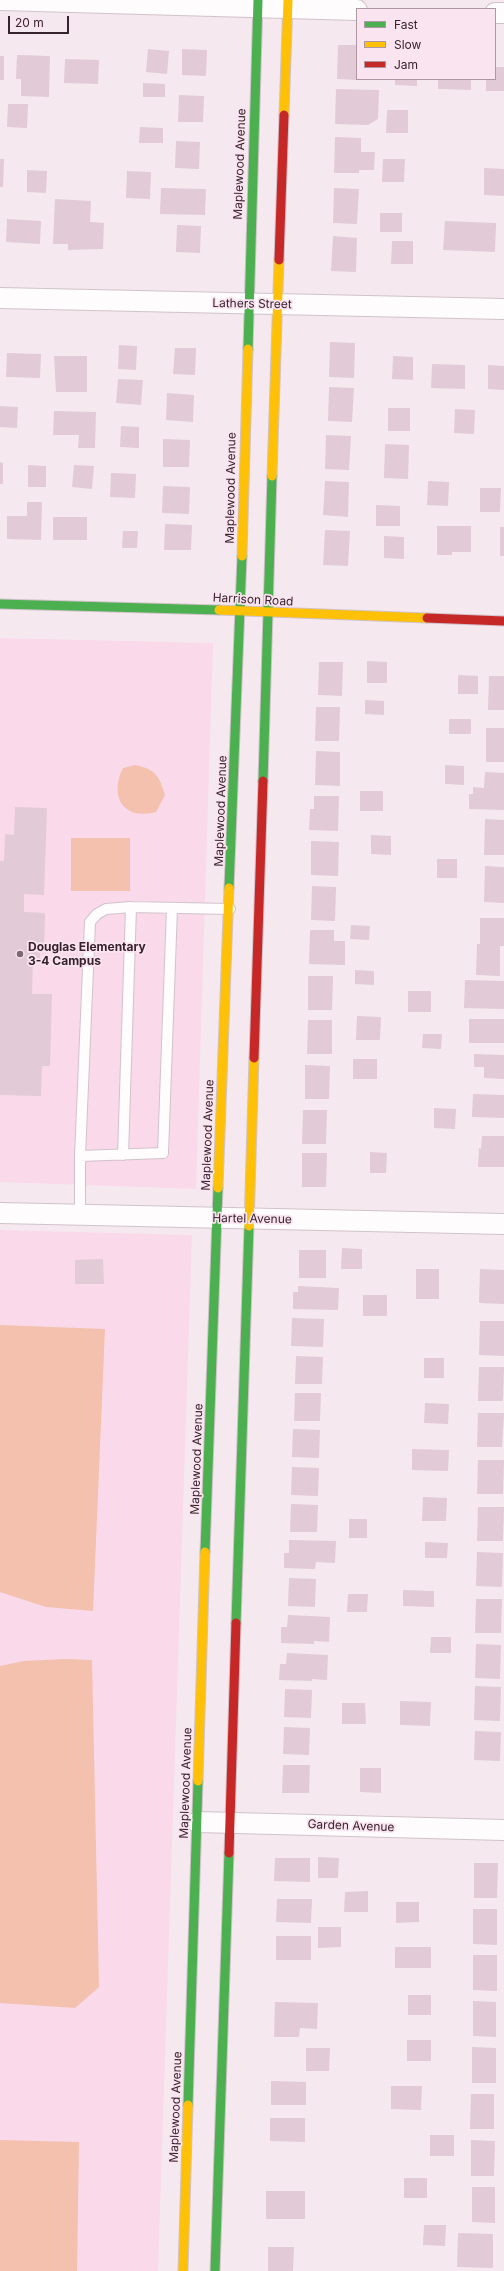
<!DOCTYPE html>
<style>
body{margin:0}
#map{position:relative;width:504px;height:2271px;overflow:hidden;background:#f5e9ef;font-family:Inter,sans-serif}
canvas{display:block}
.legend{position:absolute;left:356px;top:8px;width:140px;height:72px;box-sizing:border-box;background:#fae4ef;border:1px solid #ac97a2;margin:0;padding:5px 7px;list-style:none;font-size:12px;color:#37232e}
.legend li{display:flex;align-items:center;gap:8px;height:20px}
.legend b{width:20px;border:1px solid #ac97a2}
.scale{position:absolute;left:8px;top:16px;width:61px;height:18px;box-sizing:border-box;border:2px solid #37232e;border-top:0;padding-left:5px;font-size:12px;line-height:14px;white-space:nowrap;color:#37232e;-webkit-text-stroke:3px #fae4ef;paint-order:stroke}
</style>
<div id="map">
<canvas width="504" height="2271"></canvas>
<ul class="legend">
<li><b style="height:5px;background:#4caf50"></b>Fast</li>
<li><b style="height:5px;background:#ffc107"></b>Slow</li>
<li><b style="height:5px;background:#c62828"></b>Jam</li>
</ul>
<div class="scale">20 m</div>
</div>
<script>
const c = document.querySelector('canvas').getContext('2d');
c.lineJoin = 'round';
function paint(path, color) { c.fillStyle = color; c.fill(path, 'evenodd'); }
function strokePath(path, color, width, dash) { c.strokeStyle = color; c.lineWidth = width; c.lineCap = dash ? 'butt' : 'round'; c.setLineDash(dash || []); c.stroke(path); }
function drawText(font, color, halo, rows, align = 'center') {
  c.font = font + ' Inter,sans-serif'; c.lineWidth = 3.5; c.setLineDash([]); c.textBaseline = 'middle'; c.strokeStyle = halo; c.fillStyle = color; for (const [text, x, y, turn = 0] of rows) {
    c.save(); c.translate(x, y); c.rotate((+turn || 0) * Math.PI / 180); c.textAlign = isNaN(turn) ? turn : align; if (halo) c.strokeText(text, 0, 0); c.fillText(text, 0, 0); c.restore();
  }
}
paint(new Path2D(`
 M0 638 213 643 196 1189 0 1182Z
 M0 1230 192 1235 158 2271H0Z`), '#fadaea');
paint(new Path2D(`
 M135 765C156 769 159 776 165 795L156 812C123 821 109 796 123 768Z
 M71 838H130V891H71Z
 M0 1325 105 1329 93 1611 46 1607 0 1592Z
 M65 1659 92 1660 99 1987 75 2008 0 2003V1666L24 1661Z
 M0 2140 79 2142 77 2271H0Z`), '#f3c1ae');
paint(new Path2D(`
 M338 45H357V80L337 79Z
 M148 49 169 51 167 74 146 72Z
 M182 49 207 50 206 76 182 75Z
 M17 55 50 56 49 97 21 96V79H16Z
 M0 56H4V80H0Z
 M65 59 99 60 98 84 64 83Z
 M495 67H504V91H486V79H495Z
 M395 79H417V86L395 85Z
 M438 79H471V90L438 89Z
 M143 83 165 84V97H143Z
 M336 89 379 90 378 119 368 125 335 124Z
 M179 95 204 96 203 122H178Z
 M8 104H28L27 128 7 127Z
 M387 110H408V133H386Z
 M140 127 163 128V143H139Z
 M335 137 361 138V152H375L374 170H359V173H334Z
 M176 141 200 142 199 169 175 168Z
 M0 159H4L3 187H0Z
 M383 159H405L404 182H382Z
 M484 168 504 169V196L484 195Z
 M27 170 47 171 46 193 27 192Z
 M127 171 151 172 150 199 126 198Z
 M161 188 206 189 205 215 160 214Z
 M334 188 359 189 357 224 333 223Z
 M55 199 91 201 90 222 104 223 103 249 68 250V244H53Z
 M380 213H402V232H380Z
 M7 219 41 221 40 244 6 242Z
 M445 221 496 223 495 252 443 250Z
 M177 225 201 226 200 253 176 252Z
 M333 236 357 238 356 272 331 271Z
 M392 241H413V264H391Z
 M330 342 355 343 354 378 329 377Z
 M119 345 137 346 136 370 118 369Z
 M175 348H196L195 375 173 374Z
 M7 353 41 354 40 378 6 377Z
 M54 356H87V392H56Z
 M393 356 413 357V380L392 379Z
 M432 364 465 365V389L431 388Z
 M488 365 504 366V390L488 389Z
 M118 379 143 380 141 405 116 403Z
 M329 387 354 388 352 422 328 421Z
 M167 393 194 395 193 422 166 420Z
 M0 406 18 407 17 428 0 427Z
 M388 408H410V431H388Z
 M455 409 475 410 474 434 454 433Z
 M54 411 96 412 95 448H78L79 435H53Z
 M121 426 139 427V448L120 447Z
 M326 435 351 436 349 470 325 469Z
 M163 439 190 440 189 467H163Z
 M385 444 409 445 408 479 384 478Z
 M0 462 3 463V484H0Z
 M28 465 46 466V487H28Z
 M74 465 94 466 92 489 72 487Z
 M111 473 136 474 135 498 110 497Z
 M325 481 349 482 348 517 323 515Z
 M428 481 449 482 448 506 427 505Z
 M163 486 190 487 189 514 162 513Z
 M480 488H501L500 512H480Z
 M27 502H42L41 540 7 539V516H27Z
 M376 505 400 506V526H376Z
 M53 517H87V540H53Z
 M165 524 192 525 191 550H164Z
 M437 526H471V552H452V555H437Z
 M500 527H504V556H500Z
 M325 530 350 531 348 566 323 565Z
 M123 531H138L137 548H122Z
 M384 536 404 537V559L384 558Z
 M367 661 387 662V683H367Z
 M319 662H343L342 696 318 695Z
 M458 675 478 676V694H458Z
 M489 676H504V710H488Z
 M365 700 384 701V715L365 714Z
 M316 707H340L339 741H315Z
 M449 719H471V734H449Z
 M486 728H504V762H486Z
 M316 751 340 752V786L315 785Z
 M445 765 464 766V785L445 784Z
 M485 772 504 773V810L469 809V794H473V787L484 788Z
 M360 791H383V811H360Z
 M314 796H339L338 831 309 830 310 809H314Z
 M15 807 47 808 44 895 24 894V912L45 913 44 947H40V961L33 960 32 994H52L50 1066H42L41 1096 0 1095V861H4L5 834 14 835Z
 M485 819 504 820V855H484Z
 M371 835 391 836V855L371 854Z
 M311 841 339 842 338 876 311 875Z
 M437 859H457V878H437Z
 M485 866 504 867V903L484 902Z
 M312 886 336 887 335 921 311 920Z
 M480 918H504V946H500V976L476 975 477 944H480Z
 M351 925 370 926 369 940 350 939Z
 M310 930H334V941H345V965L309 964Z
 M355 970 374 971V985L355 984Z
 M308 976H333L332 1010H308Z
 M465 980 504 981V1009L464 1008Z
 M408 991H431V1012H408Z
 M357 1016 381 1017 380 1040H356Z
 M469 1019H504V1043H469Z
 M308 1020H332V1054H307Z
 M423 1034H442L441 1049 422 1048Z
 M474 1054 504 1055V1079L484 1078V1067H474Z
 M353 1059H377V1079H353Z
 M305 1065 330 1066 329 1099H305Z
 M473 1094 504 1095V1118L472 1117Z
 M434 1108 456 1109 455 1129 434 1128Z
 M303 1110H327L326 1144H302Z
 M482 1136H504V1167H478L479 1148 481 1149Z
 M370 1152 387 1153 386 1173H370Z
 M302 1153H327L326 1187H302Z
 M342 1248 362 1249V1269H341Z
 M299 1250H326V1278H299Z
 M103 1259 104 1284H75V1260Z
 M416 1269H439V1299H416Z
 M480 1269 504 1270V1304L479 1303Z
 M298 1286 339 1288 338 1310 293 1309V1292H298Z
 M363 1295H387V1316H363Z
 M292 1318 324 1319 323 1347 291 1346Z
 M480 1321H504V1356L479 1355Z
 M296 1356 323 1357 322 1384H295Z
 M424 1358H444V1378H424Z
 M479 1367H504L503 1401H478Z
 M295 1393H321L320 1421H294Z
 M425 1403 449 1404 448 1424 424 1423Z
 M478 1413H504L502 1447H477Z
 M293 1429 320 1430 319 1458 292 1457Z
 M412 1449 449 1450 448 1471 412 1470Z
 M478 1460H504L503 1494H477Z
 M292 1467 319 1468 318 1496 291 1495Z
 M423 1497 447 1498 446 1521H422Z
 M291 1504 318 1505 317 1532H290Z
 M478 1507H504L503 1541H477Z
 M349 1519H367V1538H349Z
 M289 1540 336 1541 335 1563 316 1562 315 1569 284 1568V1553H289Z
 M425 1542 448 1543 447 1558H425Z
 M477 1552 503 1553 502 1587 476 1586Z
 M289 1578 316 1579 315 1607 288 1606Z
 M403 1590 434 1591V1607L403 1606Z
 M348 1594H368L367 1612H347Z
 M476 1599H502L501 1633H475Z
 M288 1615 330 1617 329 1642 314 1641V1644L281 1643V1627H287Z
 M431 1637H451V1653H430Z
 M476 1644 501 1645 500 1679 475 1678Z
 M287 1653 328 1655 327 1680 312 1679V1681L279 1680 280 1664H286Z
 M475 1686 501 1687 500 1721 474 1720Z
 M285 1689 312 1690 311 1718 284 1717Z
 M400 1701 431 1702 430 1726 400 1725Z
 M342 1703H365L366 1724H342Z
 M284 1727 310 1728 309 1755 283 1754Z
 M475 1731 501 1732 500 1761 474 1760Z
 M283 1765H310L309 1793H282Z
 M360 1768H381V1793L360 1792Z
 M318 1857 339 1858 338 1878H318Z
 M275 1858H310V1882L274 1881Z
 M474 1863H498L497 1898H474Z
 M368 1891V1912H344L345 1892Z
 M277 1899H312L311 1923 276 1922Z
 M396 1902H419V1922L396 1923Z
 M473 1909H497V1945L473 1944Z
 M318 1927H341V1947L318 1948Z
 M276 1936H311V1960H276Z
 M395 1947H431V1968H395Z
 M473 1955H497V1991L473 1990Z
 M408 1995H431V2015H408Z
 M473 2001 496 2002V2037L473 2036Z
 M275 2002 318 2003 317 2029 300 2028 299 2037H274Z
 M407 2040H431V2061H407Z
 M472 2047 496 2048V2083H472Z
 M306 2048H330L329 2071H306Z
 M271 2081 306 2082V2105H271Z
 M391 2086H422L421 2110 391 2109Z
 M471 2094H494V2129H470Z
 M270 2118H305V2142L270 2141Z
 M430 2135H454V2156H430Z
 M471 2140 495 2141 494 2176H471Z
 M404 2178H427V2198H404Z
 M472 2187H495V2223L472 2222Z
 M266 2191H305V2219H266Z
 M424 2225H446L445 2246 423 2245Z
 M458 2233 493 2234V2268L457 2267Z
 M268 2247H294L293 2271H268Z`), '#e2cad7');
const lane = new Path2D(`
 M123 1155 131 907
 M80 1156 163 1153 172 908
 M80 1215V1156L90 922 97 914 106 909 131 907 230 909`);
const street = new Path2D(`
 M0 0 357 10
 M495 13H504
 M0 298 504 309
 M0 1213 504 1224
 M197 1822 504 1830`);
const fast = new Path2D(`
 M248 349 258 0
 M0 604 219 610
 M263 781 272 476
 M229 888 242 556
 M205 1552 218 1188
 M236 1623 249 1226
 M188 2105 198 1781
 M215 2271 229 1853`);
const slow = new Path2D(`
 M284 115 288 0
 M272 476 279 260
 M242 556 248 349
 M219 610 427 618
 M218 1188 229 888
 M249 1226 254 1058
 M198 1781 205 1552
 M183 2271 188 2105`);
const jam = new Path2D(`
 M279 260 284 115
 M427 618 504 621
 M254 1058 263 781
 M229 1853 236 1623`);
strokePath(lane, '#d1c2ca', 12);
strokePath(street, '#d1c2ca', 22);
strokePath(fast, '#d1c2ca', 11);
strokePath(slow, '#d1c2ca', 11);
strokePath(jam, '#d1c2ca', 11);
strokePath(lane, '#fefcfd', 10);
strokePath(street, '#fefcfd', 20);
strokePath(fast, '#4caf50', 9);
strokePath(slow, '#ffc107', 9);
strokePath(jam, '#c62828', 9);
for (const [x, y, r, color] of [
 [20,954,4,"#7a6872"]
]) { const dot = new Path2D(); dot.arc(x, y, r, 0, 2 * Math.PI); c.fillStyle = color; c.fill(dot); strokePath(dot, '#fae4ef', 1.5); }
drawText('12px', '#37232e', '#fae4ef', [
 ["Maplewood Avenue",240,164,-88],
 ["Lathers Street",252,304,1],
 ["Maplewood Avenue",231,488,-89],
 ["Harrison Road",253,600,3],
 ["Maplewood Avenue",221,811,-88],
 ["Maplewood Avenue",208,1135,-88],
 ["Hartel Avenue",252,1219,1],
 ["Maplewood Avenue",197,1459,-88],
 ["Maplewood Avenue",186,1783,-88],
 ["Garden Avenue",351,1826,2],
 ["Maplewood Avenue",176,2107,-88]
]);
drawText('bold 12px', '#37232e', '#fae4ef', [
 ["Douglas Elementary",28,947],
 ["3-4 Campus",28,961]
], 'left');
</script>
